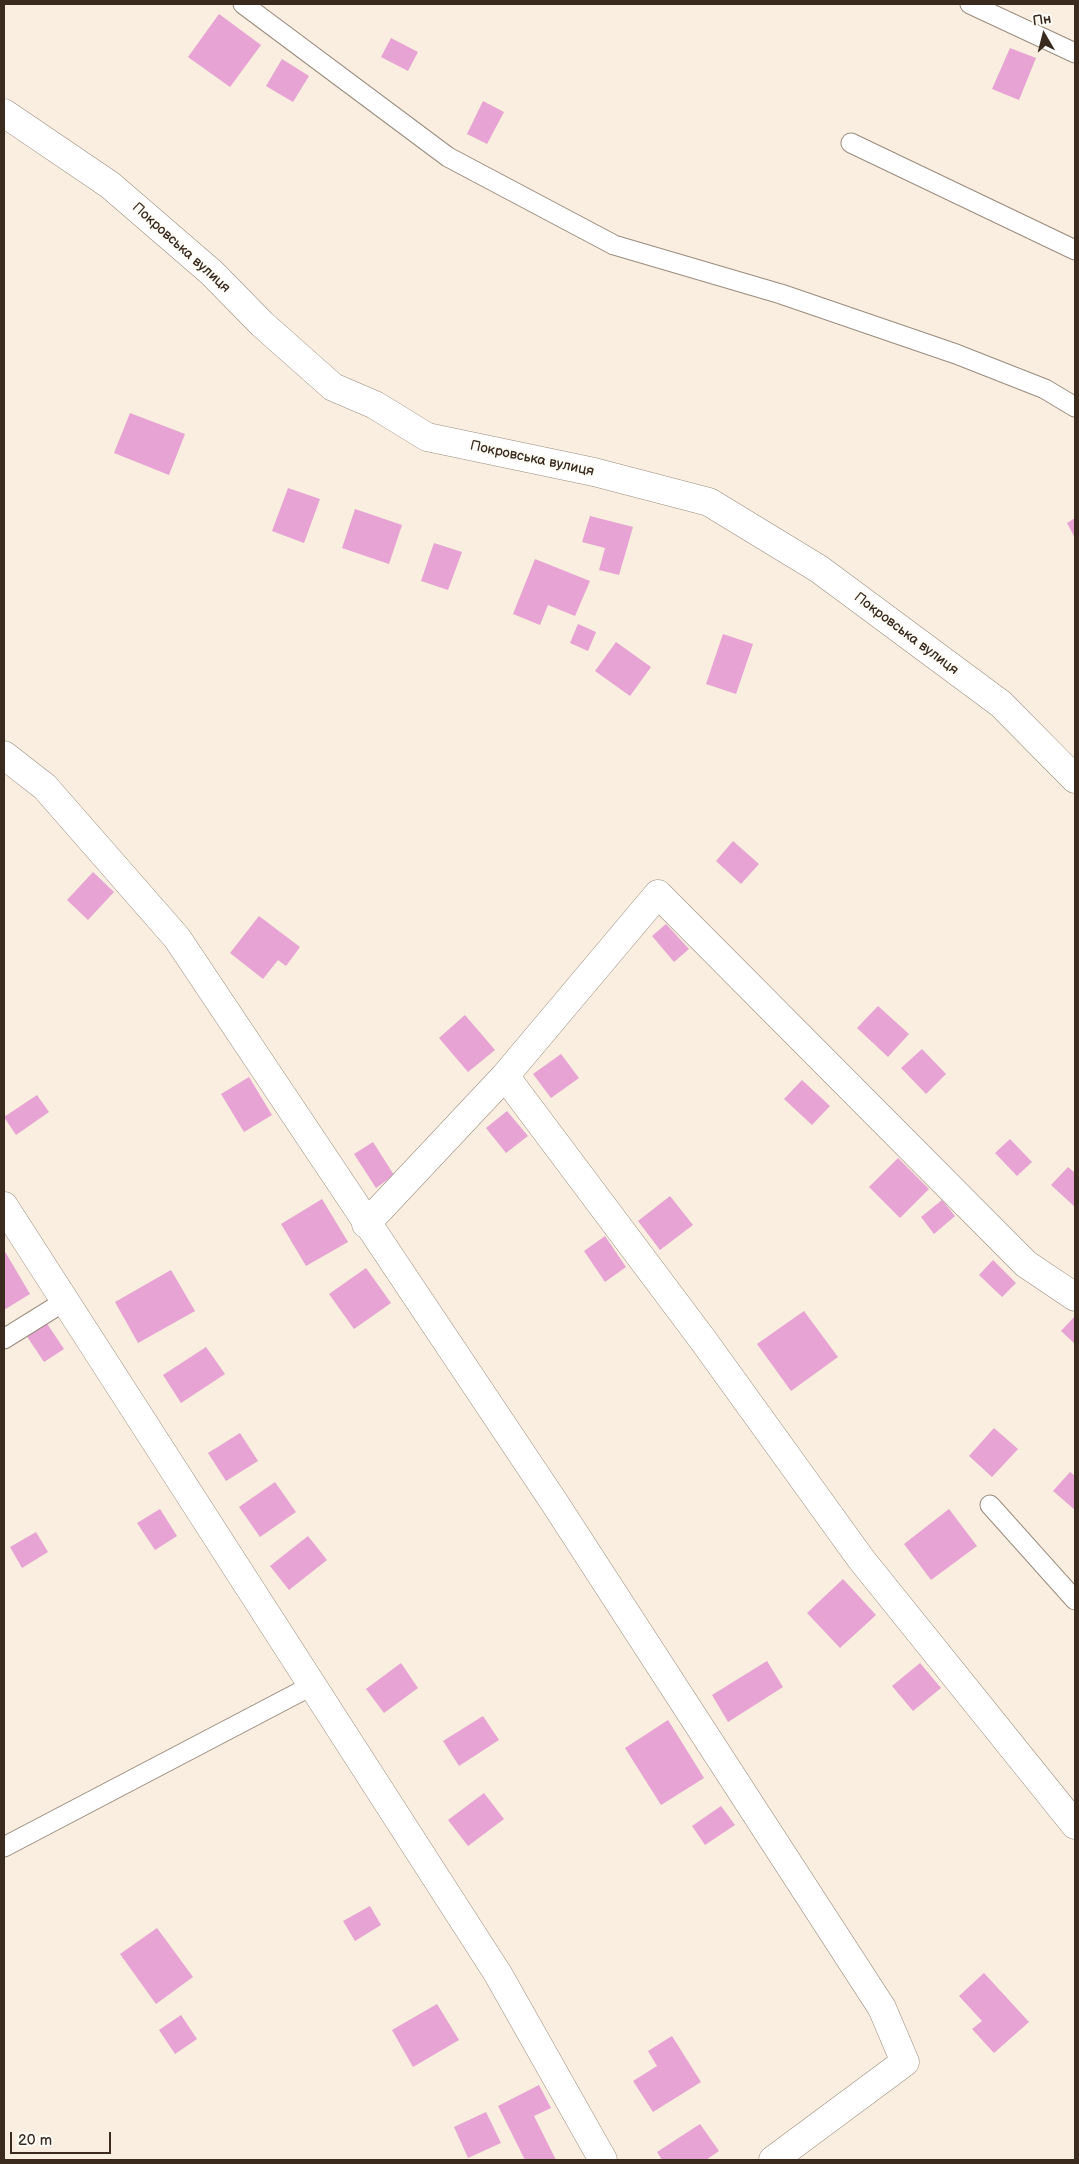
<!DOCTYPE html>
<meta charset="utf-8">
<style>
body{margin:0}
#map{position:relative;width:1079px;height:2164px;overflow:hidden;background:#f9eedf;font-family:"Balsamiq Sans",sans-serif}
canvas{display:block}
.frame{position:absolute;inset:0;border:5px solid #3b2a1e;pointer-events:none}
.north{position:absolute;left:1019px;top:10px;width:50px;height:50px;-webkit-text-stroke:4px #fdfcf7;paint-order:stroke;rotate:352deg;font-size:14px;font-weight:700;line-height:20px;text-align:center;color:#3b2a1e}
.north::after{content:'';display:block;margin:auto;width:18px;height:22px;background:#3b2a1e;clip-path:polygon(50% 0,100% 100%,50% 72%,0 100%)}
.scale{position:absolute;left:10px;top:2132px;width:101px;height:22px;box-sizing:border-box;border:2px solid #3b2a1e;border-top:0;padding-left:6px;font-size:15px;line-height:18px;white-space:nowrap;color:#3b2a1e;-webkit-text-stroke:4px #fdfcf7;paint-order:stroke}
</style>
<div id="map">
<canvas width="1079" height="2164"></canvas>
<div class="frame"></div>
<div class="north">Пн</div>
<div class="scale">20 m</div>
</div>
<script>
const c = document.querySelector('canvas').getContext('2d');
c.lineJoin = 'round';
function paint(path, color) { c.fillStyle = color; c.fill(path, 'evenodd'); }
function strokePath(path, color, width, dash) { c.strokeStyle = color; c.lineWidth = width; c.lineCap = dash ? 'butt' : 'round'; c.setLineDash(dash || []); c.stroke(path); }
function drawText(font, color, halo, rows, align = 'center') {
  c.font = font + ' "Balsamiq Sans",sans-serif'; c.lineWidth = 4; c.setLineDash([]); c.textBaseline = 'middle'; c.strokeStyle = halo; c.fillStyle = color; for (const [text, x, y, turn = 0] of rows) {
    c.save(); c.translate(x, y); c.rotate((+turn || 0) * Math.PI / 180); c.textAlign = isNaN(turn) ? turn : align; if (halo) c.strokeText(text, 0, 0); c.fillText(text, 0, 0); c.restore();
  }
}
paint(new Path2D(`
 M219 14 261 45 230 87 188 57Z
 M391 38 418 52 408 71 381 57Z
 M1010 48 1036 58 1019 100 992 89Z
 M282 59 309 76 293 102 266 86Z
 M483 101 504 112 487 144 467 134Z
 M130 413 185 434 169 475 114 453Z
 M288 488 320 499 304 543 272 531Z
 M355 509 402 525 389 564 342 548Z
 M590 516 633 527 619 575 599 570 605 548 582 542Z
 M1075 518V538L1067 523Z
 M434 543 462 552 448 590 421 581Z
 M535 559 590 581 575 616 548 605 540 625 513 614Z
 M578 624 596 632 588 651 570 643Z
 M723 634 753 644 736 694 706 684Z
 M616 642 651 667 630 696 595 671Z
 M733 841 759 864 741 884 716 861Z
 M93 872 114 892 88 920 67 900Z
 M259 916 300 947 286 966 278 960 263 979 230 953Z
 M666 924 689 949 674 962 652 936Z
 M878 1006 909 1034 888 1057 857 1028Z
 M465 1015 495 1050 468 1072 439 1038Z
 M922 1049 946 1074 926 1094 901 1068Z
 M561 1054 579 1078 551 1098 533 1074Z
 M249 1077 272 1115 244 1132 221 1094Z
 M802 1080 830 1106 812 1125 784 1099Z
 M37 1095 49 1112 16 1135 4 1117Z
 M507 1111 528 1136 506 1153 486 1128Z
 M1010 1139 1032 1162 1017 1176 995 1153Z
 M373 1142 394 1175 376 1188 354 1154Z
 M898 1158 929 1189 900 1218 869 1187Z
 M1068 1167 1075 1173V1207L1051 1185Z
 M670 1196 693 1225 660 1250 638 1221Z
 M322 1199 348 1242 306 1266 281 1224Z
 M942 1200 955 1216 934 1234 921 1217Z
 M605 1236 626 1267 605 1282 584 1251Z
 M4 1250 30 1294 4 1310Z
 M993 1260 1016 1283 1002 1297 979 1275Z
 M366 1268 391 1303 354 1329 329 1294Z
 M171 1270 195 1311 138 1343 115 1302Z
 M804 1311 838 1357 791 1391 757 1344Z
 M1075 1316V1344L1061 1331Z
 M46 1322 64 1349 44 1362 26 1335Z
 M206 1347 225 1374 181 1403 163 1375Z
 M994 1428 1018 1449 992 1477 969 1456Z
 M240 1433 258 1461 226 1481 208 1453Z
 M1070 1472 1075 1476V1510L1053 1491Z
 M275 1482 296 1512 260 1537 239 1507Z
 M160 1509 177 1536 155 1550 137 1523Z
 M949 1509 977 1546 931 1580 904 1544Z
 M36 1532 48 1552 22 1568 10 1547Z
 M308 1536 327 1560 289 1590 270 1566Z
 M843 1579 876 1615 840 1648 807 1613Z
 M767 1661 783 1687 728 1722 712 1695Z
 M401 1663 418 1688 384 1713 366 1689Z
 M920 1663 941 1688 913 1711 892 1686Z
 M483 1716 499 1740 459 1766 443 1741Z
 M668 1720 704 1778 661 1805 625 1748Z
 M484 1793 504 1819 468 1846 448 1820Z
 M721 1806 735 1825 705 1845 692 1826Z
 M370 1906 381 1925 355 1941 343 1921Z
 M157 1928 193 1977 156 2004 120 1954Z
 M984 1973 1029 2022 994 2053 972 2029 982 2021 959 1996Z
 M437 2004 459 2040 413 2067 392 2030Z
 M181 2015 197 2039 175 2054 159 2030Z
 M672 2036 701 2082 653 2112 633 2081 657 2066 648 2051Z
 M539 2085 551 2108 534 2116 556 2160H525L498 2106Z
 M486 2112 501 2143 468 2158 454 2127Z
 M700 2124 719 2151 706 2160H662L657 2152Z`), '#e6a3d3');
const lane = new Path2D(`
 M243 4 448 157 614 245 781 294 956 354 1045 389 1075 407
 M970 4 1075 53
 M851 143 1075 250
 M4 1339 65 1301
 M990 1505 1075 1600
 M4 1847 313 1685`);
const street = new Path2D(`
 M4 113 110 185 212 273 262 324 333 387 375 405 427 437 594 472 709 502 819 569 1001 704 1075 779
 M4 755 45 787 177 938 554 1502 882 2008 905 2062 773 2160
 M505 1076 658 894 1026 1264 1075 1297
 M4 1206 498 1974 603 2160
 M366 1224 505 1076 703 1340 861 1559 1075 1825`);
strokePath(lane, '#9a8c7e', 21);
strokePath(street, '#9a8c7e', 29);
strokePath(lane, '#fff', 19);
strokePath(street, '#fff', 28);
drawText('14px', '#3b2a1e', '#fdfcf7', [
 ["Покровська вулиця",181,248,42],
 ["Покровська вулиця",532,459,12],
 ["Покровська вулиця",906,634,37]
]);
</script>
